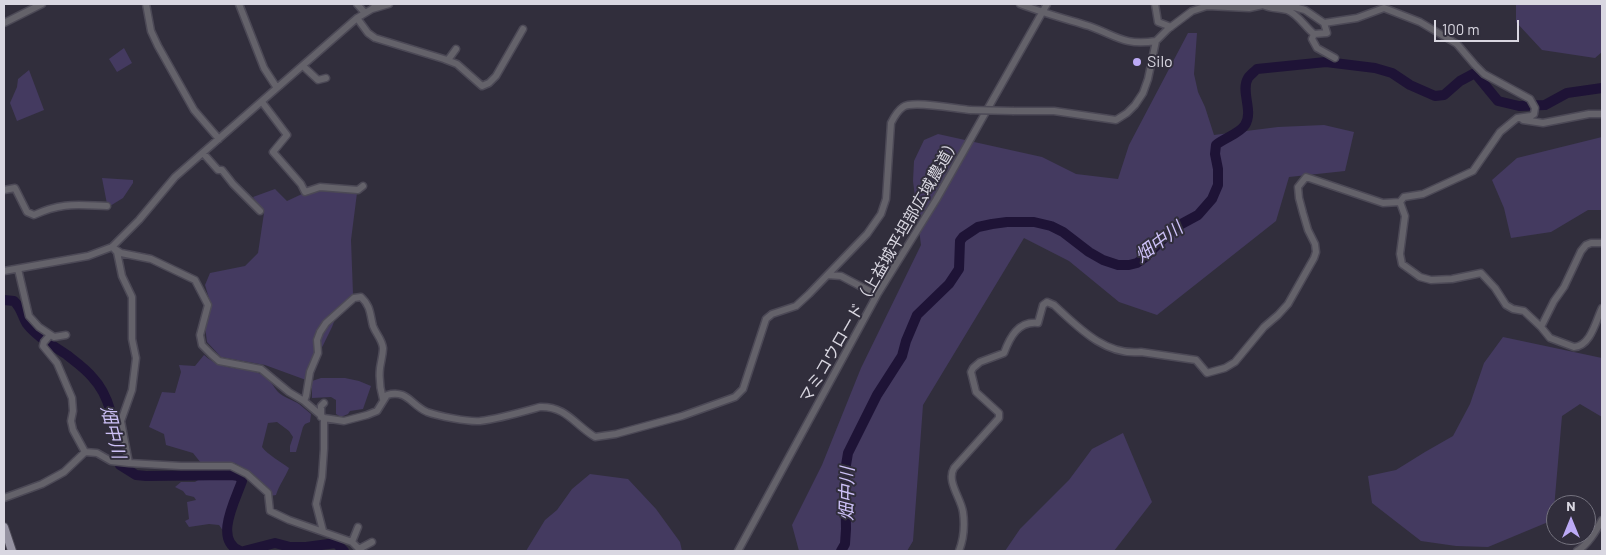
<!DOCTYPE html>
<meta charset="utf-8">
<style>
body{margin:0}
#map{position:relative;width:1606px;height:555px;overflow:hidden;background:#312e3c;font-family:Barlow,sans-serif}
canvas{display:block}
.frame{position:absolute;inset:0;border:5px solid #d9d7e1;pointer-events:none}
.north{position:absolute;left:1546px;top:495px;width:50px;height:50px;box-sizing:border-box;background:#312e3c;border:1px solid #74727e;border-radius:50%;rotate:0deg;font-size:14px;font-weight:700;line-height:20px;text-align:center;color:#d9d7e1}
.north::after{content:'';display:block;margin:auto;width:18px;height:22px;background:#bcaaf6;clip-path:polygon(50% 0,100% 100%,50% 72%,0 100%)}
.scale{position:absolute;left:1434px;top:20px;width:85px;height:22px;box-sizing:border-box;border:2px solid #d9d7e1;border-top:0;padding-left:6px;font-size:15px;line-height:18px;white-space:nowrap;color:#d9d7e1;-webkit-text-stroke:4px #312e3c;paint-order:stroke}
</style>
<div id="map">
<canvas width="1606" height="555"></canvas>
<div class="frame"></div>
<div class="north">N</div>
<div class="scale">100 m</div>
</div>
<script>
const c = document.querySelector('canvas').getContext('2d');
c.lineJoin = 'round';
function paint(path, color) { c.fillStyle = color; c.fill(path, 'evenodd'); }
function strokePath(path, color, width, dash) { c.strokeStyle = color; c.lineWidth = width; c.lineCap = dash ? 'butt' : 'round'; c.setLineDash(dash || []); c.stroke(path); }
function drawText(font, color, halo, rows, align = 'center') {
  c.font = font + ' Barlow,"Noto Sans JP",sans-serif'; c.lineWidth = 4; c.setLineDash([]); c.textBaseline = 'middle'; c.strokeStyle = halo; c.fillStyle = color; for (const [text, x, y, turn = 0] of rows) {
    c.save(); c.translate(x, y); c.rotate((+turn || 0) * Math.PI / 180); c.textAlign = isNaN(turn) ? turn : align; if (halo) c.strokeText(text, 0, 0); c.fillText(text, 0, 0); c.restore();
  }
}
paint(new Path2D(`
 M1516 4H1602V52L1595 58 1542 50 1516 22Z
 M1188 33H1197L1194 74 1198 92 1205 107 1214 135 1278 127 1324 125 1354 132 1345 171 1289 177 1276 221 1157 315 1119 302 1069 261 1024 238 923 405 913 541 907 551H799L792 525 822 465 861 368 921 245 913 181 914 161 924 140 938 134 1042 157 1076 174 1118 179 1129 145Z
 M124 48 132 63 117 72 109 59Z
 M29 70 44 110 17 121 10 103 17 87 18 79Z
 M1602 137V210H1588L1551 232 1511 238 1504 208 1492 180 1517 158Z
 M102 178 133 180V183L123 198 110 206 107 204Z
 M275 189 287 201 302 194 323 189 357 193 351 240 353 294 340 306 332 327 306 380 265 365 221 357 207 342 205 327 211 305 205 285 210 273 245 266 258 253 264 213 253 197Z
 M1503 337 1602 358V417L1580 404 1562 416 1553 520 1488 547 1456 546 1421 541 1372 503 1368 476 1396 470 1425 452 1453 436 1470 404 1484 363Z
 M204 355C225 374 242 364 263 375 270 379 273 386 278 392 283 397 293 400 299 404 303 407 307 411 311 414L310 422 305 424 303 427 296 452H290V446L293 437 289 431 277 422 268 423 262 447C268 455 280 461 289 468 285 478 279 485 276 495L270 496 245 469 235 463H201L193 453 166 445 164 434 149 427 162 392 175 393 181 372 179 365 195 366Z
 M321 378H345L359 381 371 386 363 409 350 411 348 414 341 417 336 414V400L331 397 312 398V381Z
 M1123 433 1152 502 1114 551H1005L1020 529 1069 480 1092 449Z
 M590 474 628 479 656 509 680 542 682 551H526L545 520 557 510 572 489Z
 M231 476 238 477 240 482 225 521 224 532 219 525 209 524 189 527 185 521 189 519 187 502 196 500 194 497 186 495 183 491 175 487 181 482H195L201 478Z`), '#443a60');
strokePath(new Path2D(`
 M4 300 14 301C22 309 22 316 27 324 37 337 54 346 67 355 76 362 86 369 93 378 114 400 115 437 120 465L136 475 146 476 231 475 239 476 242 481C236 499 213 540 240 551
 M244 551 275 543 290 547H306L336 543 344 551
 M841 551 845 544 846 529 845 471 848 453 877 395 902 356 906 341 917 315 949 284 959 269 960 241 963 237 978 227 992 224 1007 222H1034L1051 226 1063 232 1089 252 1103 260 1118 265H1129L1137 263 1144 258 1174 228 1198 215 1212 199 1218 185V169L1215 154 1216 145C1224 138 1239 134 1245 125 1254 111 1240 91 1248 78 1250 75 1254 72 1257 69L1326 62 1375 68 1392 73 1410 85 1435 96 1444 95 1460 81 1475 73 1498 101 1519 106 1545 105 1567 93 1602 88`), '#1e1336', 10);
const minor = new Path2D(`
 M146 4 151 31 158 46 194 110 219 139
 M239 4 264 68 277 88
 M357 4 365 13
 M1020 4C1043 13 1066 19 1089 26 1117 36 1124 46 1156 41
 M1155 4 1158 22 1171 27
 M372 9 389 4
 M357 18 368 33 375 38 444 59 457 64 482 86 489 83 496 76 523 29
 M4 23 42 4
 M1314 34 1312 39 1317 48 1335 58
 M448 60 456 49
 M303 66 318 80 326 78
 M262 102 287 135 273 152 301 184 305 192 320 187 358 190 363 186
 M1014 111H1054L1116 120 1127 113 1135 105 1143 93 1148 79 1156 41 1168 29 1192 11 1207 6 1249 8 1263 5H1287L1305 10 1324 23
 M1523 120 1543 123 1589 114H1602
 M203 153 218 170H222L233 184 260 211
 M4 190 15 188 27 212 34 215C62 202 77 205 107 206
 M1400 202 1405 216 1400 254 1402 264 1420 277 1431 280 1452 279 1481 273 1495 288 1506 305 1513 309 1524 311 1541 327 1550 338 1574 347C1591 346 1596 320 1602 308
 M112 247 121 253 151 259 195 280 208 305 200 335 202 345 211 354 219 361 261 369 289 392 304 401 324 418 344 421 367 415 377 411 387 395C407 389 411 405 427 412 438 416 468 422 480 421 498 419 522 412 540 407 566 406 575 425 595 437L616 434 682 416 735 397 743 389 766 319 772 314 796 306 809 294 867 234 881 214 886 199 891 123C894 117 897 111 903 107 913 100 956 109 970 110
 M115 250 117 252 122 276 132 297V339L136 358 132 390 121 421 129 463
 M18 269 29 316 39 327 54 337 66 335
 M4 271 88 256 112 247 139 220 175 177 357 18 372 9 377 4
 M828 275 841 276 877 295
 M1541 327 1554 301 1564 287 1581 251 1586 245 1591 243H1602
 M50 335 44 342 43 346 57 363 72 398 73 411 71 421 73 430 85 452
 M304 401 306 396 310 372 318 353 317 340 320 332 326 323 354 298 361 297C371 306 370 315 373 326 376 334 382 339 383 348 383 354 381 361 380 368 379 378 380 389 383 399
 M321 417V406L324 403
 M4 498 42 484 64 472 85 452 97 453 111 461 129 463 181 466H231L247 474 268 493 270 511 289 520 352 542 361 551
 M323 531 316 504 322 477 324 449V418
 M352 542 358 527
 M359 549 372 542
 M738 551 877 295 936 200 1047 4
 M959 551C964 538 965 526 963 512 961 498 946 481 954 468L999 418V413L976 392 971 372 973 368 980 362 1004 353C1010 337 1018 321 1038 323L1043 305 1047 302 1054 305C1078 327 1105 356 1141 352L1196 360 1207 373 1225 368 1235 362 1264 327 1278 315 1288 304 1314 258 1316 252 1315 244 1308 230 1303 213 1299 198 1298 187 1306 177 1383 203 1400 202 1404 197 1423 194 1473 171 1500 132 1517 118 1531 116 1534 114 1535 108 1530 99 1484 74 1475 65 1457 44 1420 22 1384 8 1357 18 1324 23 1327 33 1314 34C1305 27 1298 14 1287 10 1279 8 1271 9 1263 5
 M1577 551C1588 545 1596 531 1602 520`);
const major = new Path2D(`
 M4 527 12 551`);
strokePath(minor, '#4c4956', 9);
strokePath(major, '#4c4956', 10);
strokePath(minor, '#64626a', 6);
strokePath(major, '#9693a2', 8);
const minorBridge = new Path2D(`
 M970 110 1014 111`);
strokePath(minorBridge, '#4c4956', 9, []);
strokePath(minorBridge, '#64626a', 6);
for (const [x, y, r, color] of [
 [1137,62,5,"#bcaaf6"]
]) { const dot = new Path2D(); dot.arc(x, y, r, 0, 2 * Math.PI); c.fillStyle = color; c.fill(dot); strokePath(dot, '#312e3c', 2); }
drawText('16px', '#d9d7e1', '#312e3c', [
 ["Silo",1147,62]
], 'left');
drawText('16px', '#d9d7e1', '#312e3c', [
 ["マミコウロード（上益城平坦部広域農道）",880,270,-60]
]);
drawText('italic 18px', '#cdc1f7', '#312e3c', [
 ["畑中川",1159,242,-37],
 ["畑中川",113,432,76],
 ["畑中川",847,494,-89]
]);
</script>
